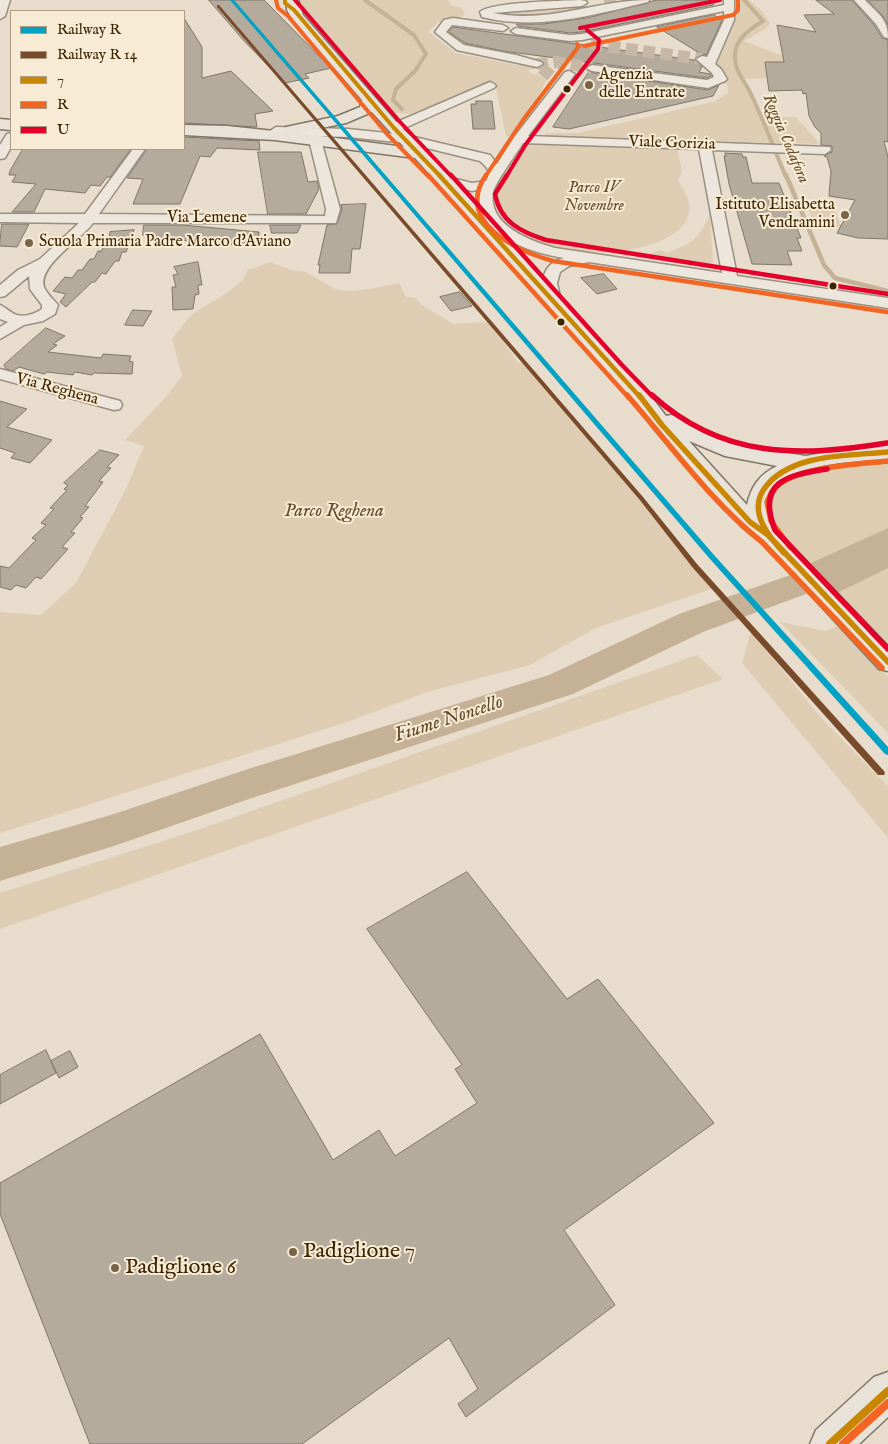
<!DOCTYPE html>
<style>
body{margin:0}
#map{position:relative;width:888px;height:1444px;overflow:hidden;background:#e8ddcc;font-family:"IM FELL English",serif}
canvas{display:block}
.legend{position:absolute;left:10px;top:10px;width:175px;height:140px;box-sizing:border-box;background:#f8ebd5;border:1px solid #ad9c81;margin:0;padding:6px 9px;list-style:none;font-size:15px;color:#3c2503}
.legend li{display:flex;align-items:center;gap:10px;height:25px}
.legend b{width:25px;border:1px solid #ad9c81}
</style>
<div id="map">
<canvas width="888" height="1444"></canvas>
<ul class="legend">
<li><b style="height:6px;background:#03a2c4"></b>Railway R</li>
<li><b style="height:6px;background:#7a4b2a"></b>Railway R 14</li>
<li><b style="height:6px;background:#c88601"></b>7</li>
<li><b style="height:6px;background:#f26522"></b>R</li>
<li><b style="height:6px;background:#e4002b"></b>U</li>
</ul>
</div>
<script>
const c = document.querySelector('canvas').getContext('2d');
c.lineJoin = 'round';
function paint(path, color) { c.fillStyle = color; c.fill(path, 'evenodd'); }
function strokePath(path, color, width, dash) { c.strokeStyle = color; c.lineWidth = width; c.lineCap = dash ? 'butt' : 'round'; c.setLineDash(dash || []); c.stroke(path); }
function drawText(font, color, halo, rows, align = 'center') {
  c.font = font + ' "IM FELL English",serif'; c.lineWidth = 4; c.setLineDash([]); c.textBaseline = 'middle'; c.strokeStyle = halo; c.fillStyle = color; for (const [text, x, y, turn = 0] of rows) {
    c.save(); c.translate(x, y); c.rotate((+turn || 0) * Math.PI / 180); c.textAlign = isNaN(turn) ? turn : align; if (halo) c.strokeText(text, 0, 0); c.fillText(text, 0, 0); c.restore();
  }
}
paint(new Path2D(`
 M300 0H448L452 6 460 7 465 13 460 18C446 18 437 20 429 32L456 53 517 65 520 61 528 63 535 69 528 70 532 74H537L546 80 537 102 511 137 506 136 496 88 488 84 410 114 395 113 299 11Z
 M732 0H749L763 12 770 24 765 29 744 41 783 56 784 62H769L765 64 766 71H772L771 79 763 78 744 79 759 112 764 117H796L820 144 544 137 546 133H578L716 101 728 93V88L716 62 717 55 734 16Z
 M583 5 587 7C558 13 520 25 493 13Z
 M526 142 677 147 682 172 678 181C721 237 630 255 591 252 563 250 535 243 512 226 503 220 494 210 495 198 496 181 517 157 526 142Z
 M806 203H831L842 227 816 228Z
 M710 214 713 263 709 267 644 256 661 250 667 253C692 243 698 241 710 214Z
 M270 262 292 270 306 272 335 289 348 291 370 289 399 283 406 297 416 298 422 305 453 324 489 322 500 335 518 363 524 362 714 588 596 628 530 665 427 692 347 722 0 833V612L41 615 76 583 126 489 144 446 125 440 164 399 182 376 172 338C180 331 185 320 193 314 208 303 244 287 248 269L254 268Z
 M888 457V642L852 609 780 533 769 519 771 488 785 477 818 467Z
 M780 622 826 631 839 625 888 676V733Z
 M751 631 822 719 888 786V838L742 663Z
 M697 655 723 679 0 929V893L200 829Z`), '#decdb3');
paint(new Path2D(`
 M888 528V568L837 593 809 564Z`), '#c5b296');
strokePath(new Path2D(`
 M365 0 414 35 426 54 415 71 396 89 393 100 402 109
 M744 0 763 21C750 29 735 39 735 55 734 71 745 81 751 94 764 121 774 149 786 177`), '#c5b296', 4);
strokePath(new Path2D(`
 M786 175 824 265 835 278 888 291`), '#c5b296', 4.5);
paint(new Path2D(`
 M888 538V562L855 576 703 632 573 694 252 798 114 846 0 881V847L114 814 245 770 549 675 679 614 833 560Z`), '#c5b296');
const building = new Path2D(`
 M209 0H264L331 68 305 74 309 78 285 83 245 42Z
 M657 0H716L713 5 582 32 570 33 518 26 516 24H544L587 18Z
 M816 0H852L874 25 882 38 888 40V142L884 141 888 157V239L858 238 837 233 855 200 829 196 831 171 827 157 824 156 832 152V146L821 145V133L815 127 809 116 806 93 803 94 802 90 769 91 765 62H784L777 25 816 32 804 15 834 14Z
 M868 0H888V25L883 16Z
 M714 15 722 20 706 55 701 54 657 27Z
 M184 18 202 47V78L231 71 273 111 255 114 257 127 184 123Z
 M453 27 694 60 702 67 699 72 710 74 711 76 707 78 503 51 465 43 449 32Z
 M589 72 708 90 719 85 713 96 569 129 553 127Z
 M476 101H492L495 129H473L471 104H476Z
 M184 137 259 141 260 150 217 148 210 157 200 156 180 204H133L143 179 127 178 147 149H184Z
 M23 149H131L110 177H107L100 186 91 185 85 193 45 189 34 212H12L36 184 12 182 16 175H9L10 171Z
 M258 152H301L308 182 317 181 319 189 306 214H268Z
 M725 153 742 154 743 157H746L752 183H779L801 238H797L802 251H787L792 265 752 264 729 184 724 156H726Z
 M366 204 360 249H352L350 273H319L320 265H318L327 225 337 224 342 210 341 205Z
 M2 224H29L17 247 0 246Z
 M144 225H182L259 232 258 245 219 244 218 245 143 235Z
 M270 225H301L297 233H272Z
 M134 230 126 252H122L119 261H115L106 274 102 273 95 282H92L66 307 60 302 66 294 53 291 65 277 72 278 78 270H82L90 259H94L98 251H102L105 240 109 239 110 232Z
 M198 262 202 285H198L199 294 195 295 193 309 173 310 172 287H176L173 275 178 274 174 267Z
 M604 274 617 289 597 294 581 278Z
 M460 292 472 306 451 311 440 297Z
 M133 310 152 311 143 326 125 325Z
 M46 328 65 336 53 344 57 345 48 352 101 358 103 354 131 356 129 361 133 362 132 374 94 373 92 375 75 372 73 375 47 372 44 374 19 367 13 371 6 369 4 365Z
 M0 401 27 409 7 427 52 440 30 463 11 458 15 453 0 448Z
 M100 450 119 455 107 467 111 468 99 481 103 482 85 506 89 507 80 517 83 518 71 532 75 533 62 547 68 549 41 579 36 577 26 588 16 585 11 590 0 587V566L9 568 36 540 32 538 46 525 41 523 54 509 50 508 67 490 64 489 68 485 64 483Z
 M467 872 567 999 598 979 714 1123 564 1230 615 1305 466 1417 458 1404 478 1389 449 1338 302 1444H90L0 1214V1183L260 1034 333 1160 379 1130 395 1156 477 1103 455 1069 462 1065 367 929Z
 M46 1050 56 1073 0 1104V1075Z
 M70 1051 78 1067 59 1078 51 1061Z`);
paint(building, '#b4ab9d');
strokePath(building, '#7f7668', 1);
strokePath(new Path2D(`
 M605 6 636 0
 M591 44 702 59
 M551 76 537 64 556 62 592 68`), '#c6b8a4', 12, [12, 5.5]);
const minor = new Path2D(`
 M0 0H10L5 16 0 19Z
 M580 0 586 1 587 3 582 6 493 13C550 24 595 0 649 0L648 2C594 15 537 31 482 17L480 12C490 2 561 1 580 0Z
 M724 0H734V20L715 64 721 69 727 79 725 81 708 88 592 71 586 68 592 65 707 80 714 77 712 73 696 59 702 56 707 57 724 20V11L582 40 570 41 516 34 511 31 516 28 570 35 582 34 724 5Z
 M854 0H865C878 14 888 18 888 38L884 37 876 24Z
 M453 18 503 25 508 28 503 31 452 25 446 32 464 45 516 55 541 62 543 64 537 67 457 50 435 32 444 20Z
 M569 71 575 74 528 136 830 147 831 150 825 154 712 150 737 276 888 298V308L589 262 569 266 560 272 557 283 561 301 559 304H549C537 286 542 263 564 258 533 253 494 241 481 208 479 202 478 195 481 189L472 191 439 183 437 180 444 176 472 183 486 181C492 172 487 167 480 161L406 143 348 137 276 135 270 131 276 127 348 129 406 135 490 155 497 164 515 136 565 72ZM523 143 699 149 722 273 555 248C531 241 488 226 493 193 494 184 517 153 523 143Z
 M490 82 494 84 496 86 494 88 398 131H390L388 128 390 125Z
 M11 133V147L5 158 0 159V145L7 134Z
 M315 136 321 140 340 209 336 223H93C82 239 34 268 45 289 48 295 54 300 58 305L55 314 43 321 24 325 0 339V327L8 322 0 319V305C5 307 6 309 11 312 20 319 33 315 42 309V305L30 289 29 276 5 296 0 297V285L18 270 40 259 79 223 0 222V214H85L133 149H145L99 214 325 216 326 209 309 140Z
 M0 369 120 401 122 405 120 409 114 410 0 379Z`);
const major = new Path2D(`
 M286 0H298L303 15 399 125 426 151 653 399 666 416 671 415 678 417 708 435 737 445 806 456 833 451 888 445V459C846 463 743 462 777 531L888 646V671L879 669 760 540 742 527 655 430 639 407 415 158 275 140 184 135V125L227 126 284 132 286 127 338 116 360 107 362 100 292 19 287 10ZM372 112 404 147 298 133 346 123ZM689 441 725 456 777 466C760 474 751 486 747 505Z
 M0 119 11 120V130L0 129Z
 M888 1372V1417L859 1444H810L816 1430 874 1377Z`);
strokePath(minor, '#998f81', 3);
strokePath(major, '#7f7668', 3);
paint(minor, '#ece6dd');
paint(major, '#e9e2d8');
strokePath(new Path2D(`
 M285 0V3L294 10 394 128 441 177`), '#c88601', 4);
strokePath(new Path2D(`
 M439 175 640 397`), '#c88601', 4.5);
strokePath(new Path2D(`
 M639 395 662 425 750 522 768 535 888 662
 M784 553C769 537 748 512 764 489 789 453 848 456 888 452`), '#c88601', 5.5);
strokePath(new Path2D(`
 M830 1444 888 1391`), '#c88601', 8);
strokePath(new Path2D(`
 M276 0 278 8 288 16 387 134 429 177
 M584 46 733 15 738 10V0
 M485 177 523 120 579 46 577 44`), '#f26522', 4);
strokePath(new Path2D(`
 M428 175 628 397
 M486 175C454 222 517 251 553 261L887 312`), '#f26522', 4.5);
strokePath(new Path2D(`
 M627 395C669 443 712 503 762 542L882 668
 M790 547 771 521 767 502C769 498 771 492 775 488 793 467 861 464 888 461`), '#f26522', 5.5);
strokePath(new Path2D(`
 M843 1444 888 1403`), '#f26522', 8);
strokePath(new Path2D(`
 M295 0 400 122 452 177
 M580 28 720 0
 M506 177 526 144 598 49 599 40 587 30`), '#e4002b', 4);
strokePath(new Path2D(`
 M451 175 621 364 653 397
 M507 175 495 194C500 222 521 232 546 240L888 294`), '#e4002b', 4.5);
strokePath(new Path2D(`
 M652 395C722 459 799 457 887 443
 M827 469C787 475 756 482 775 530L888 649`), '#e4002b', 5.5);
paint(new Path2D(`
 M230 0H234L714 555 888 747V755L885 754 710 559Z`), '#03a2c4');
paint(new Path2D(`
 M217 5H219L643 497 697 564 884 771 885 773 884 775H878L693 568 639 499 217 7Z`), '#7a4b2a');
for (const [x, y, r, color] of [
 [589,85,5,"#786549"],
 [567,89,4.5,"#3c2503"],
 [845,215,5,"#786549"],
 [29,243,5,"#786549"],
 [833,286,4.5,"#3c2503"],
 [561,322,4.5,"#3c2503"],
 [293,1252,5,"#786549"],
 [115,1268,5,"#786549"]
]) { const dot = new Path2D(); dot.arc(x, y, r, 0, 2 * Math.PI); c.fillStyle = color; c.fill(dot); strokePath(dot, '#f8ebd5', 2); }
drawText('16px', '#3c2503', '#f8ebd5', [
 ["Agenzia",599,76],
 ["delle Entrate",599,94],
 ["Istituto Elisabetta",835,206,"right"],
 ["Vendramini",835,224,"right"],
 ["Scuola Primaria Padre Marco d'Aviano",39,243]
], 'left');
drawText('italic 16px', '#614a28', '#f8ebd5', [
 ["Roggia Codafora",785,139,67]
]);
drawText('16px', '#3c2503', '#f8ebd5', [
 ["Viale Gorizia",672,144,2],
 ["Via Lemene",207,219],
 ["Via Reghena",57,390,15]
]);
drawText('italic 16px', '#624c2a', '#f8ebd5', [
 ["Parco IV",594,189],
 ["Novembre",594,207]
]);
drawText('italic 19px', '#624c2a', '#f8ebd5', [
 ["Parco Reghena",334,512]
]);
drawText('italic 20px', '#614a28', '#f8ebd5', [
 ["Fiume Noncello",449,720,-18]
]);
drawText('22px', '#3c2503', '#f8ebd5', [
 ["Padiglione 7",303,1252],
 ["Padiglione 6",125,1268]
], 'left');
</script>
